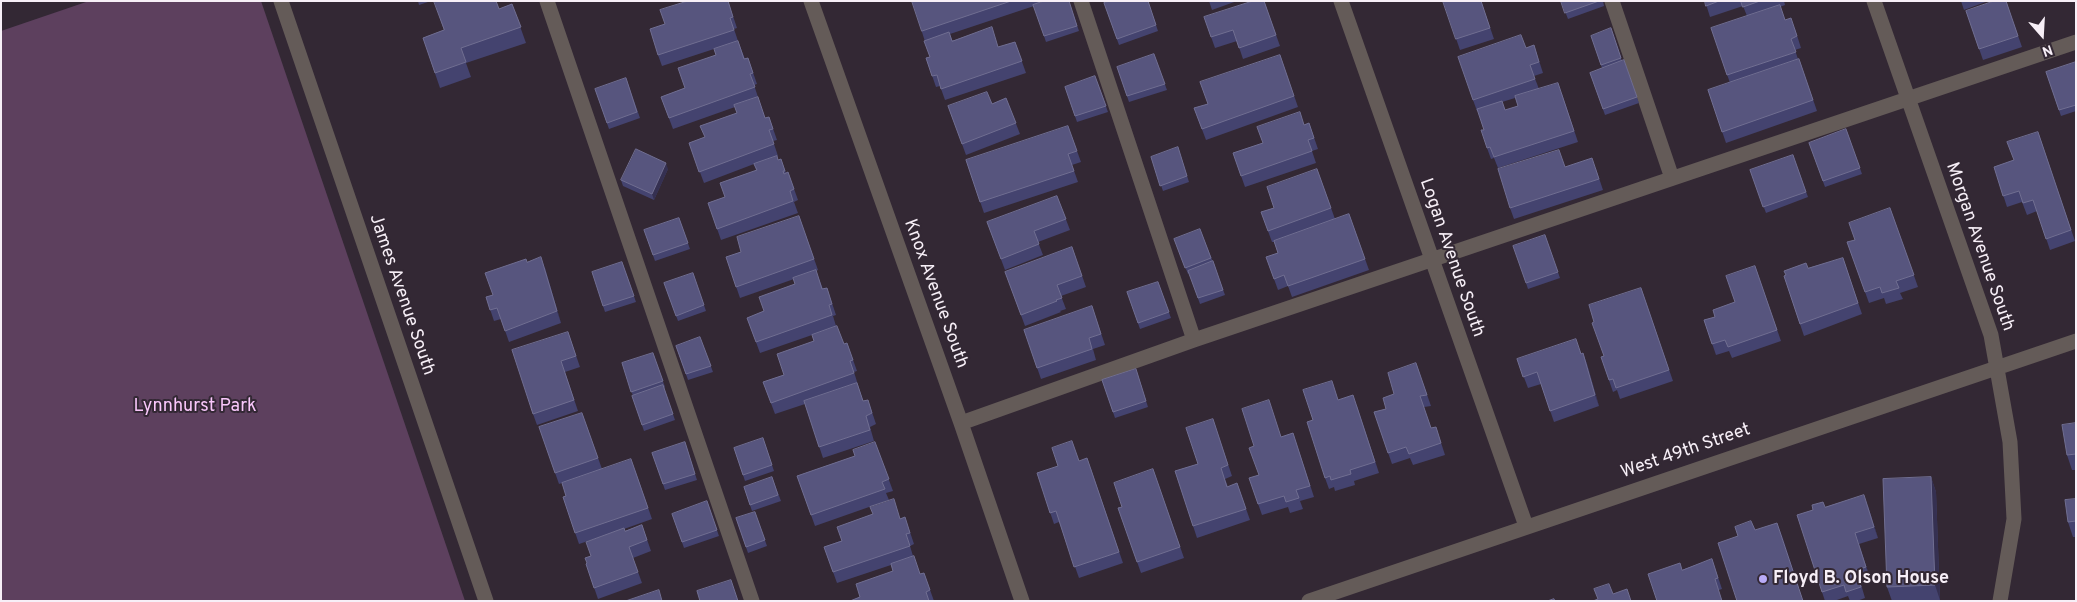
<!DOCTYPE html>
<style>
body{margin:0}
#map{position:relative;width:2077px;height:602px;overflow:hidden;background:#332834;font-family:Overpass,sans-serif}
canvas{display:block}
.frame{position:absolute;inset:0;border:2px solid #f7eff7;pointer-events:none}
.north{position:absolute;left:2017px;top:10px;width:50px;height:50px;-webkit-text-stroke:4px #332834;paint-order:stroke;rotate:161deg;font-size:14px;font-weight:700;line-height:20px;text-align:center;color:#f7eff7}
.north::after{content:'';display:block;margin:auto;width:18px;height:22px;background:#f7eff7;clip-path:polygon(50% 0,100% 100%,50% 72%,0 100%)}
</style>
<div id="map">
<canvas width="2077" height="602"></canvas>
<div class="frame"></div>
<div class="north">N</div>
</div>
<script>
const c = document.querySelector('canvas').getContext('2d');
c.lineJoin = 'round';
function paint(path, color) { c.fillStyle = color; c.fill(path, 'evenodd'); }
function strokePath(path, color, width, dash) { c.strokeStyle = color; c.lineWidth = width; c.lineCap = dash ? 'butt' : 'round'; c.setLineDash(dash || []); c.stroke(path); }
function drawText(font, color, halo, rows, align = 'center') {
  c.font = font + ' Overpass,sans-serif'; c.lineWidth = 4; c.setLineDash([]); c.textBaseline = 'middle'; c.strokeStyle = halo; c.fillStyle = color; for (const [text, x, y, turn = 0] of rows) {
    c.save(); c.translate(x, y); c.rotate((+turn || 0) * Math.PI / 180); c.textAlign = isNaN(turn) ? turn : align; if (halo) c.strokeText(text, 0, 0); c.fillText(text, 0, 0); c.restore();
  }
}
paint(new Path2D(`
 M89 1H261L465 601H1V31Z`), '#5d405e');
strokePath(new Path2D(`
 M281 1 486 601
 M547 1 752 601
 M811 1 961 423 1022 601
 M1081 1 1194 340
 M1341 1 1526 526
 M1612 1 1672 178
 M1874 1 1991 335 2010 442 2014 519 2000 601
 M961 423 1194 340 2076 42
 M1309 601 2076 341`), '#645b58', 15);
paint(new Path2D(`
 M418 1H431L419 5Z
 M728 1 737 28 734 29 738 41 745 59 748 58 757 84 754 85 765 118 769 117 777 140 773 141 778 156H777L778 160 781 159 786 173 788 172 798 200 794 202 798 213 721 240 708 203 725 197 756 170 754 164 704 183 689 143 704 138 737 113 735 107 673 129 661 97 685 88 716 55 714 49 662 66 658 55Z
 M912 1H1039L1040 3 1069 1 1079 31 1046 42 1034 6 950 34 952 40 999 47 1015 42 1026 73 945 100 940 86 936 87 926 58 930 57Z
 M1148 1 1158 31 1119 45 1104 3Z
 M1209 1H1237L1212 10Z
 M1264 1 1280 46 1243 59 1237 41 1215 48 1204 17Z
 M1443 1H1481L1494 39 1460 50Z
 M1561 1H1603L1604 6 1568 19Z
 M1705 1H1784L1785 5 1780 7 1785 20 1795 29 1801 48 1795 50 1798 59H1799L1817 111 1726 143 1708 90 1730 83 1711 28 1747 16 1743 6 1710 17Z
 M1961 1H1988L1964 10Z
 M2006 1 2022 47 1983 60 1966 11Z
 M512 4 526 43 466 63 471 77 440 88 423 38 444 30Z
 M1611 28 1622 61 1624 60 1639 103 1605 115 1590 73 1602 68 1591 36Z
 M1534 45 1543 73 1534 76 1539 89 1562 94 1578 142 1498 168 1494 158 1491 159 1487 148 1484 130 1478 111H1477L1473 100 1526 48ZM1515 98 1518 106 1505 110 1502 102Z
 M1154 54 1167 90 1129 102 1117 67Z
 M1280 55 1298 107 1206 140 1194 108 1208 104Z
 M2076 62V111L2061 116 2046 72Z
 M1095 76 1108 112 1077 122 1065 87Z
 M626 78 640 118 609 129 595 89Z
 M1006 98 1020 134 966 155 948 106 992 104Z
 M1309 123 1318 149 1312 151 1316 163 1245 187 1233 153 1263 143Z
 M1846 129 1862 174 1825 187 1809 143Z
 M2038 132 2075 241 2050 250 2037 211 2027 215 2022 202 2007 207 1994 167 2014 160Z
 M1072 137 1081 162 1072 165 1078 182 984 213 966 160Z
 M1178 147 1189 182 1163 191 1151 157Z
 M1793 155 1808 197 1766 213 1750 170Z
 M668 169 654 200 623 186 621 180Z
 M1317 169 1335 219 1349 214 1369 270 1292 297 1288 286 1278 290 1266 257 1278 253 1274 242H1272L1261 212 1274 208Z
 M1596 169 1603 190 1514 219 1510 208Z
 M1057 196 1070 230 1038 242 1043 255 1005 270 987 222Z
 M1890 208 1918 287 1900 293 1903 299 1886 304 1884 298 1869 303 1847 242 1855 240Z
 M799 216 818 270 816 271 823 289 827 288 836 315 833 316 836 326 844 344 847 343 857 371 854 372 863 401 868 400 876 424 870 427 874 441 823 458 805 404 775 414 763 382 784 375 814 341 812 335 760 353 747 318 764 311 795 284 794 279 740 298 726 257 741 252Z
 M679 218 690 249 655 261 644 230Z
 M1200 229 1213 262V261L1225 295 1200 304 1189 273 1188 274 1174 239Z
 M1545 235 1560 278 1528 289 1526 283Z
 M1072 247 1086 287 1061 296 1066 309 1060 311 1061 312 1025 326 1005 272Z
 M1843 258 1862 314 1804 336 1784 276Z
 M527 262 545 268 561 323 509 342 501 319 494 321 486 297 493 295Z
 M622 262 636 302 605 312 592 272Z
 M1755 266 1781 341 1732 358 1729 351 1716 355 1704 320 1715 317 1735 302Z
 M693 273 706 311 678 321 664 283Z
 M1158 282 1171 318 1140 329 1127 292Z
 M1641 288 1673 381 1620 399 1617 390 1613 392 1601 357 1604 356 1594 322Z
 M1092 306 1105 345 1093 349 1096 360 1041 379 1024 330Z
 M568 332 580 367 565 372 578 411 537 425 533 414Z
 M700 337 713 372 688 380 676 346Z
 M653 353 665 387 664 388 675 420 644 431 632 396H633L622 363Z
 M1583 353 1587 364 1599 406 1554 422 1541 384 1528 388 1517 359Z
 M1416 363 1431 406 1424 407 1431 428 1436 427 1445 455 1413 465 1410 458 1392 464 1374 412 1386 409 1394 394Z
 M1136 369 1148 407 1115 418 1102 380Z
 M1338 400 1357 406 1379 473 1354 481 1355 485 1335 491 1334 487 1329 489 1325 478 1313 420Z
 M582 413 602 469 635 470 652 519 624 529 625 531 642 525 651 551 633 558 642 583 598 599 586 564 587 563 591 556 609 534 579 544 563 497 566 496 562 483 559 484 539 427Z
 M1213 419 1232 476 1225 479 1228 487 1237 483 1250 520 1197 538 1175 471 1198 464Z
 M2076 423V474L2075 470H2072L2067 455Z
 M1293 433 1314 497 1300 501 1303 509 1290 513 1288 507 1262 515 1249 478 1259 475 1281 437Z
 M763 438 774 471 745 481 734 448Z
 M685 442 697 480 665 490 652 453Z
 M875 442 893 491 886 493 889 500 815 526 797 476 855 456Z
 M1079 461 1091 469 1123 563 1079 578 1059 522 1054 524 1037 473Z
 M1153 469 1184 558 1141 573 1118 508 1122 507Z
 M772 477 781 501 752 511 744 487Z
 M1931 477 1936 492 1940 600 1892 601 1887 587Z
 M2076 499V537H2073L2068 522Z
 M707 501 719 536 684 548 672 514Z
 M1868 506 1878 538 1859 544 1870 578 1860 581 1865 598 1857 601H1850L1848 596 1834 601H1825L1822 592 1813 510 1825 507Z
 M755 512 767 546 748 553 736 518Z
 M905 517 914 544 910 546 913 556 920 574 924 573 934 601H850L860 597 893 571 891 565 837 583 824 547Z
 M1712 559 1722 589 1719 590 1682 570Z`), '#44436f');
paint(new Path2D(`
 M666 163 668 169 654 200 652 194Z
 M541 257 545 268 561 323 557 311Z
 M1583 353 1587 364 1599 406 1595 395Z
 M1931 477 1936 492 1940 600 1935 585Z
 M1864 495 1868 506 1878 538 1874 527Z
 M1777 523 1783 538 1803 601Z
 M1855 533 1859 544 1870 578 1866 567Z`), '#353051');
const building = new Path2D(`
 M434 1H496L499 9 512 4 521 27 461 48 466 62 435 73 423 38 444 30Z
 M688 1H728L733 17 730 18 734 30 658 55 650 29 665 24 660 10Z
 M912 1H1011L922 31Z
 M1044 1H1069L1077 26 1044 36 1033 5Z
 M1110 1H1148L1156 25 1117 39 1104 3Z
 M1253 1H1264L1276 35 1239 48 1233 30 1211 37 1204 17Z
 M1443 1H1481L1490 28 1456 39Z
 M1561 1H1599L1565 13Z
 M1705 1H1719L1706 6Z
 M1741 1H1760L1743 7Z
 M1994 1H2006L2018 36 1979 49 1966 11Z
 M1780 5 1785 20 1791 18 1797 36 1791 39 1796 52 1727 75 1711 28Z
 M992 27 998 47 1015 42 1022 61 941 89 937 75 932 76 926 58 930 57 924 41 949 32 952 41Z
 M1611 28 1621 58 1601 65 1591 36Z
 M1521 35 1526 48 1534 45 1539 62 1530 65 1535 79 1473 100 1458 57Z
 M738 41 744 59 748 58 753 73 750 74 755 87 669 118 661 97 685 88 678 68 716 55 714 49Z
 M1154 54 1165 84 1127 96 1117 67Z
 M1280 55 1294 96 1202 129 1194 108 1208 104 1200 82Z
 M1799 59 1813 100 1722 132 1708 90Z
 M1624 60 1637 97 1603 109 1590 73Z
 M2076 62V105L2059 110 2046 72Z
 M1095 76 1106 106 1075 116 1065 87Z
 M626 78 637 112 607 123 595 89Z
 M1558 83 1574 131 1494 157 1490 147 1487 148 1481 130H1484L1477 109 1502 101 1505 110 1518 106 1515 96Z
 M987 92 992 104 1006 98 1016 123 962 144 948 106Z
 M758 97 765 118 769 117 773 129 769 130 774 144 699 172 689 143 705 137 700 126 737 113 734 105Z
 M1300 112 1304 125 1309 123 1314 138 1308 140 1312 151 1241 176 1233 153 1263 143 1257 127Z
 M1068 126 1077 151 1068 154 1074 171 980 202 966 160Z
 M1846 129 1860 168 1823 181 1809 143Z
 M2038 132 2071 230 2046 239 2033 200 2023 203 2019 191 2003 196 1994 167 2014 160 2007 142Z
 M1178 147 1187 176 1160 186 1151 157Z
 M636 149 666 163 652 194 621 180Z
 M1559 150 1565 167 1592 158 1599 179 1510 208 1498 169Z
 M1793 155 1806 192 1763 207 1750 170Z
 M777 156 778 160 781 159 785 171H783L784 174 788 172 794 189 790 191 793 201 717 229 708 203 725 197 720 183 757 170 754 164Z
 M1317 169 1331 208 1268 231 1261 212 1274 208 1267 187Z
 M1057 196 1066 219 1034 231 1039 244 1001 259 987 222Z
 M1890 208 1914 275 1896 281 1899 288 1882 293 1880 287 1865 292 1847 242 1855 240 1849 223Z
 M1349 214 1365 259 1288 286 1284 275 1274 279 1266 257 1278 253 1274 241Z
 M799 216 814 259 736 287 726 257 741 252 737 237Z
 M679 218 688 243 653 255 644 230Z
 M1200 229 1211 258 1185 268 1174 239Z
 M1545 235 1558 272 1526 283 1513 246Z
 M1072 247 1082 276 1057 285 1062 298 1056 300 1057 301 1021 315 1005 272Z
 M541 257 557 311 505 331 497 308 490 310 486 297 493 295 485 273 526 259 527 262Z
 M1843 258 1858 303 1800 324 1784 276 1786 275 1784 271 1806 263 1808 268Z
 M1213 261 1223 290 1198 298 1188 271Z
 M622 262 634 296 603 306 592 272Z
 M1755 266 1777 330 1728 347 1725 340 1712 344 1704 320 1715 317 1713 310 1735 302 1726 276Z
 M816 270 822 289 827 288 832 304 829 305 832 315 756 342 747 318 764 311 759 297 795 284 793 278Z
 M693 273 704 305 676 316 664 283Z
 M1158 282 1169 312 1138 323 1127 292Z
 M1641 288 1669 370 1616 388 1613 379 1609 380 1601 357 1604 356 1592 323 1594 322 1589 305Z
 M1092 306 1101 334 1089 338 1092 349 1037 368 1024 330Z
 M837 326 844 344 847 343 853 360 850 361 854 373 771 403 763 382 784 375 777 354 814 341 812 335Z
 M568 332 576 356 561 361 574 400 533 414 512 350Z
 M700 337 711 366 686 374 676 346Z
 M1576 339 1581 354 1583 353 1595 395 1550 411 1537 372 1523 377 1517 359Z
 M653 353 663 381 631 392 622 363Z
 M1416 363 1427 395 1420 396 1431 428 1436 427 1441 443 1409 454 1406 447 1388 453 1374 412 1386 409 1383 398 1394 394 1388 373Z
 M1136 369 1146 401 1113 412 1102 380Z
 M1332 381 1338 400 1353 395 1375 462 1350 470 1351 474 1331 480 1330 476 1325 478 1307 422 1313 420 1303 390Z
 M857 383 863 401 868 400 872 413 866 416 870 430 819 447 804 401Z
 M663 385 673 414 642 425 632 396Z
 M1269 400 1281 437 1293 433 1310 486 1296 490 1299 498 1286 502 1284 496 1258 504 1249 478 1259 475 1249 448 1254 446 1242 409Z
 M582 413 598 458 555 473 539 427Z
 M1213 419 1228 465 1221 468 1227 487 1237 483 1246 509 1193 526 1175 471 1198 464 1186 428Z
 M2076 423V454L2067 455 2062 425Z
 M763 438 772 465 743 475 734 448Z
 M1072 441 1079 461 1087 458 1119 552 1074 567 1056 511 1050 513 1037 473 1058 466 1052 448Z
 M685 442 695 474 663 484 652 453Z
 M875 442 889 479 882 482 885 489 811 515 797 476 855 456 853 450Z
 M631 459 648 508 575 533 563 497 566 496 562 483Z
 M1153 469 1180 547 1137 562 1118 508 1122 507 1114 483Z
 M772 477 778 495 750 505 744 487Z
 M1931 477 1935 585 1887 587 1883 479Z
 M1864 495 1874 527 1855 533 1866 567 1856 570 1861 587 1846 592 1844 585 1822 592 1797 515 1813 510 1812 505 1823 502 1825 507Z
 M894 499 900 519 905 517 910 533 906 534 910 546 833 572 824 547 842 541 837 527 873 514 870 507Z
 M2076 499V521L2068 522 2065 500Z
 M707 501 717 530 682 542 672 514Z
 M755 512 765 540 746 547 736 518Z
 M1751 521 1755 530 1777 523 1803 601H1737L1718 543 1738 536 1735 527Z
 M642 525 647 540 629 547 638 572 594 588 586 564 587 563 585 558 591 556 586 542 624 528 625 531Z
 M914 556 920 574 924 573 930 590 926 592 929 601H850L860 597 856 584 893 571 891 564Z
 M1712 559 1718 578 1715 579 1722 601H1657L1648 574 1680 563 1682 570Z
 M731 580 738 601H700L697 591Z
 M1609 584 1613 594 1627 589 1631 601H1593L1598 599 1594 589Z
 M659 590 662 601H626Z
 M1554 599 1555 601H1548Z`);
paint(building, '#57557e');
strokePath(building, '#706e91', 1);
for (const [x, y, r, color] of [
 [1763,579,5,"#b9abf7"]
]) { const dot = new Path2D(); dot.arc(x, y, r, 0, 2 * Math.PI); c.fillStyle = color; c.fill(dot); strokePath(dot, '#332834', 2); }
drawText('18px', '#f7eff7', '#332834', [
 ["Morgan Avenue South",1979,247,71],
 ["Logan Avenue South",1451,258,71],
 ["Knox Avenue South",935,294,70],
 ["James Avenue South",401,295,71],
 ["West 49th Street",1686,452,-19]
]);
drawText('18px', '#f9c7fb', '#332834', [
 ["Lynnhurst Park",195,407]
]);
drawText('bold 18px', '#f7eff7', '#332834', [
 ["Floyd B. Olson House",1773,579]
], 'left');
</script>
